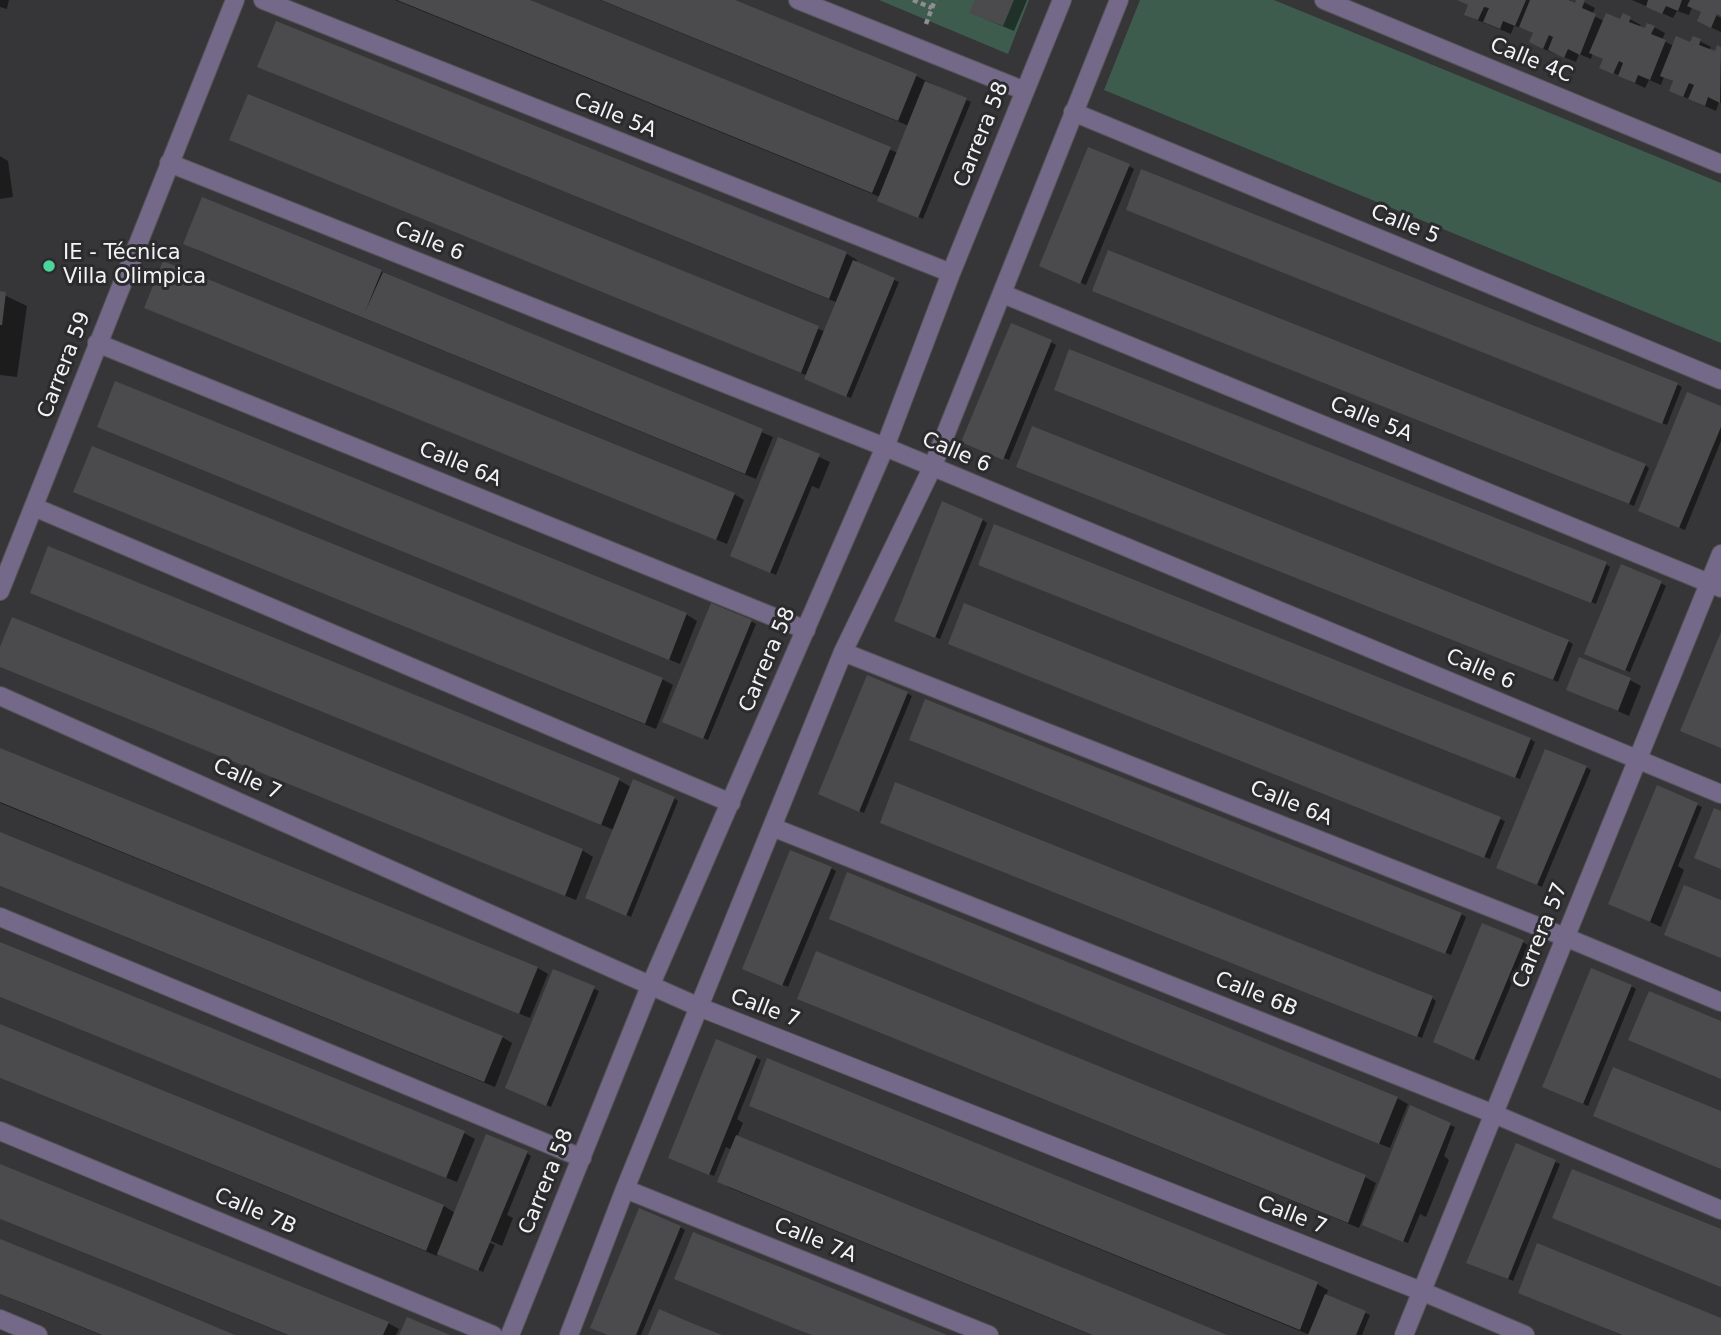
<!DOCTYPE html>
<meta charset="utf-8">
<style>
body{margin:0}
canvas{display:block;background:#363537}
</style>
<canvas width="1721" height="1335"></canvas>
<script>
const c = document.querySelector('canvas').getContext('2d');
c.lineJoin = 'round';
function paint(path, color) { c.fillStyle = color; c.fill(path, 'evenodd'); }
function strokePath(path, color, width, dash) { c.strokeStyle = color; c.lineWidth = width; c.lineCap = dash ? 'butt' : 'round'; c.setLineDash(dash || []); c.stroke(path); }
function drawText(font, color, halo, rows, align = 'center') {
  c.font = font + ' "DejaVu Sans",sans-serif'; c.lineWidth = 6; c.setLineDash([]); c.textBaseline = 'middle'; c.strokeStyle = halo; c.fillStyle = color; for (const [text, x, y, turn = 0] of rows) {
    c.save(); c.translate(x, y); c.rotate((+turn || 0) * Math.PI / 180); c.textAlign = isNaN(turn) ? turn : align; if (halo) c.strokeText(text, 0, 0); c.fillText(text, 0, 0); c.restore();
  }
}
paint(new Path2D(`
 M879 0H1029L1008 54Z
 M1140 0H1274L1721 183V343L1104 90Z`), '#3d5c4d');
paint(new Path2D(`
 M0 0H9L7 9 0 7Z
 M395 0H525L898 153 909 126 600 0H730L916 76 971 102 923 219 884 202 880 197Z
 M977 0H1027L1014 31 971 13Z
 M1460 0H1571L1570 2 1576 5 1580 0 1595 8 1592 15 1604 21 1621 22 1624 16 1641 25 1639 28 1646 31 1654 27 1665 33 1662 40 1674 46 1691 45 1700 41 1711 47 1709 51 1716 54 1718 48 1721 49V103L1719 102 1716 111 1682 96 1674 82 1664 77 1661 85 1649 80 1645 88 1601 67 1604 59 1593 53 1591 59 1579 54 1576 62 1541 48 1534 34 1527 29 1514 26 1511 34 1477 20 1466 14 1470 5Z
 M1632 0H1721V14L1708 11 1721 18V32L1710 27 1703 13 1692 7 1689 15 1677 11 1673 18Z
 M277 23 847 254 857 260 856 263 899 282 851 398 811 381 808 376 232 139 249 96 826 332 838 303 270 72 259 66Z
 M0 156 8 161 13 197 0 199Z
 M1129 166 1134 169 1086 285 1046 268Z
 M1142 171 1678 385 1682 387 1667 425 1132 212Z
 M195 249 381 271 773 437 756 479Z
 M1099 292 1645 465 1649 468 1634 506Z
 M0 293 27 306 17 377 0 375Z
 M157 313 734 494 744 500 727 544Z
 M1051 342 1056 345 1009 460 966 442Z
 M1061 392 1606 564 1610 567 1596 604Z
 M1721 408V441L1685 530 1645 513Z
 M99 427 686 614 697 621 680 664Z
 M779 439 830 462 819 489 812 486 776 575 736 558Z
 M1023 469 1568 641 1573 644 1558 682Z
 M75 491 662 679 673 685 656 729Z
 M983 520 987 523 940 639 900 623Z
 M985 567 1530 739 1535 742 1520 779Z
 M1661 583 1666 586 1630 672 1591 656Z
 M32 592 619 780 632 788 674 798 678 801 631 917 592 900 614 830Z
 M13 619 582 850 593 857 576 900 6 669 0 666V652Z
 M751 621 756 624 708 740 669 724Z
 M955 646 1500 819 1505 821 1490 859Z
 M1630 680 1641 686 1629 716 1569 690Z
 M907 693 912 696 864 813 825 796Z
 M915 742 1461 914 1466 917 1451 955Z
 M0 750 538 968 548 974 530 1018 0 803Z
 M1586 767 1591 770 1542 887 1503 870Z
 M1658 787 1702 807 1678 866 1684 870 1661 927 1610 904Z
 M887 825 1432 998 1436 1001 1422 1038Z
 M0 834 502 1037 512 1043 495 1087 0 886Z
 M831 868 836 871 788 987 748 971Z
 M831 918 1397 1098 1408 1104 1390 1148Z
 M1523 942 1528 945 1479 1061 1440 1044Z
 M0 944 464 1133 475 1139 457 1182 0 997Z
 M817 953 1365 1177 1376 1183 1359 1228 810 1004Z
 M554 971 599 991 551 1107 511 1090Z
 M1631 986 1636 989 1588 1106 1549 1089Z
 M0 1026 444 1206 455 1213 527 1153 531 1156 507 1215 513 1218 502 1246 460 1226V1230L495 1245 483 1272 438 1252 437 1256 0 1078Z
 M717 1041 761 1060 737 1119 743 1123 737 1137 1222 1335H1091L730 1188 720 1182 732 1150 726 1147 714 1176 675 1160Z
 M768 1060 1317 1284 1328 1290 1326 1296 1370 1315 1362 1335H1310L761 1111 751 1105Z
 M1411 1108 1455 1127 1444 1156 1449 1160 1426 1217 1420 1214 1408 1243 1369 1227Z
 M1516 1145 1560 1164 1513 1281 1473 1264Z
 M0 1166 388 1323 399 1329 396 1335H287L0 1219Z
 M680 1227 685 1230 641 1335H610Z
 M0 1241 230 1335H101L0 1294Z
 M1520 1292 1721 1320V1335H1621Z`), '#0007');
paint(new Path2D(`
 M397 0H530L891 147 872 193Z
 M601 0H735L917 74 898 121Z
 M975 0H1014L1003 26 969 13Z
 M1457 0H1526L1515 26 1503 21 1500 29 1483 22 1489 8 1484 7 1478 20 1464 15 1468 5Z
 M1530 0H1569L1575 3 1576 0H1585L1582 8 1596 14 1580 55 1568 49 1564 58 1548 50 1553 37 1549 35 1543 49 1529 42 1533 33 1519 27Z
 M1648 0H1682L1678 11 1666 6 1662 14 1646 7Z
 M1690 0H1721V16L1717 14 1711 28 1697 21 1701 12 1687 6Z
 M1606 13 1620 19 1623 13 1631 17 1629 22 1645 28 1647 23 1655 26 1651 34 1666 40 1650 80 1638 75 1635 83 1618 76 1623 63 1619 61 1613 74 1599 68 1603 59 1589 53Z
 M276 21 847 252 829 299 257 67Z
 M1676 36 1690 42 1693 36 1701 39 1699 45 1715 51 1717 45 1721 47 1720 103 1708 97 1705 106 1688 99 1694 85 1689 83 1683 97 1669 91 1673 81 1660 76Z
 M925 81 967 98 918 218 877 201Z
 M248 94 819 326 801 373 229 140Z
 M1088 147 1130 164 1080 284 1039 266Z
 M1141 169 1678 383 1662 424 1126 210Z
 M202 197 382 270 365 312 383 272 763 429 745 474 183 244Z
 M1108 250 1646 464 1629 504 1092 291Z
 M853 260 895 278 846 397 804 379Z
 M163 261 735 493 716 540 144 308Z
 M0 291 6 292 2 325H0Z
 M1011 323 1052 340 1003 460 961 442Z
 M1069 349 1607 562 1591 603 1054 390Z
 M115 381 687 613 669 660 97 427Z
 M1687 392 1721 406V427L1679 528 1638 511Z
 M1032 426 1569 640 1553 680 1016 467Z
 M778 437 820 454 770 573 730 556Z
 M92 446 663 678 645 724 73 492Z
 M942 501 983 519 935 638 894 621Z
 M994 524 1531 738 1515 778 978 565Z
 M48 546 620 778 601 825 30 593Z
 M1621 564 1662 581 1625 671 1584 654Z
 M711 603 752 620 703 739 662 722Z
 M964 603 1501 817 1484 858 948 644Z
 M12 617 583 849 565 896 0 667V647Z
 M1721 632V748L1680 731Z
 M1579 657 1631 678 1618 711 1566 690Z
 M867 675 908 692 859 812 818 794Z
 M925 699 1462 913 1445 954 909 740Z
 M0 748 538 967 519 1014 0 802Z
 M1545 749 1587 766 1537 885 1496 868Z
 M633 779 675 797 626 916 585 898Z
 M895 782 1433 996 1417 1037 880 823Z
 M1657 785 1698 803 1650 922 1608 904Z
 M1714 808 1721 811V869L1694 858Z
 M0 832 503 1036 484 1082 0 886Z
 M790 850 832 867 782 986 742 969Z
 M847 872 1398 1097 1379 1144 829 919Z
 M1684 885 1721 900V958L1664 935Z
 M1482 923 1524 940 1474 1060 1433 1042Z
 M0 942 465 1131 446 1178 0 997Z
 M816 951 1366 1175 1348 1223 797 999Z
 M1591 968 1632 985 1583 1104 1542 1087Z
 M553 969 595 986 546 1106 505 1088Z
 M1649 991 1721 1021V1079L1628 1040Z
 M0 1024 444 1205 426 1251 0 1078Z
 M716 1039 757 1056 709 1175 668 1158Z
 M767 1058 1318 1282 1300 1330 749 1106Z
 M1613 1067 1721 1111V1169L1593 1116Z
 M1410 1105 1451 1123 1403 1242 1362 1225Z
 M486 1134 528 1151 478 1271 437 1254Z
 M736 1135 1103 1284 1227 1335H1092L778 1207 717 1182Z
 M1516 1143 1556 1160 1508 1279 1466 1263Z
 M0 1164 389 1322 383 1335H288L0 1219Z
 M1572 1169 1721 1229V1287L1552 1218Z
 M639 1208 681 1226 636 1335H608L590 1328Z
 M693 1232 785 1269 947 1335H812L796 1329 674 1279Z
 M0 1239 127 1290 235 1335H102L48 1313 0 1294Z
 M1537 1243 1721 1318V1335H1622L1518 1293Z
 M1325 1294 1366 1311 1356 1335H1308Z
 M659 1309 689 1322 722 1335H648Z
 M407 1317 450 1335H399Z`), '#4b4a4d');
const minor = new Path2D(`
 M263 0 951 273
 M798 0 1025 91
 M1324 0 1721 164
 M1073 112 1721 380
 M169 163 885 447 1721 794
 M1003 294 1721 588
 M97 343 806 630
 M34 507 731 803
 M0 591 235 0
 M843 652 1565 937 1721 1002
 M0 696 699 1007 1421 1291 1525 1335
 M772 827 1494 1114 1721 1210
 M0 917 582 1158
 M0 1131 493 1335
 M625 1189 989 1335
 M0 1319 38 1335
 M510 1335 651 984 885 447 951 273 1062 0
 M569 1335 625 1189 843 652 932 468 1119 0
 M1404 1335 1721 554`);
strokePath(minor, '#545355', 20);
strokePath(new Path2D(`
 M913 0 932 8
 M926 24 935 0`), '#8f8e90', 4.5, [5, 3.5]);
strokePath(minor, '#746989', 18);
for (const [x, y, r, color] of [
 [49,266,7,"#4bd49b"]
]) { const dot = new Path2D(); dot.arc(x, y, r, 0, 2 * Math.PI); c.fillStyle = color; c.fill(dot); strokePath(dot, '#2b2b2d', 2.5); }
drawText('21px', '#f3f2f4', '#2b2b2d', [
 ["Calle 4C",1531,61,22],
 ["Calle 5A",615,116,22],
 ["Carrera 58",982,135,-68],
 ["Calle 5",1405,225,22],
 ["Calle 6",429,242,22],
 ["Carrera 59",65,365,-69],
 ["Calle 5A",1371,420,22],
 ["Calle 6",956,453,23],
 ["Calle 6A",460,465,22],
 ["Carrera 58",768,660,-67],
 ["Calle 6",1480,670,23],
 ["Calle 7",247,780,24],
 ["Calle 6A",1291,804,22],
 ["Carrera 57",1541,936,-68],
 ["Calle 6B",1256,995,22],
 ["Calle 7",765,1009,21],
 ["Carrera 58",547,1182,-68],
 ["Calle 7B",255,1212,23],
 ["Calle 7",1292,1216,21],
 ["Calle 7A",815,1241,22]
]);
drawText('21px', '#f3f2f4', '#2b2b2d', [
 ["IE - Técnica",63,254],
 ["Villa Olimpica",63,278]
], 'left');
</script>
